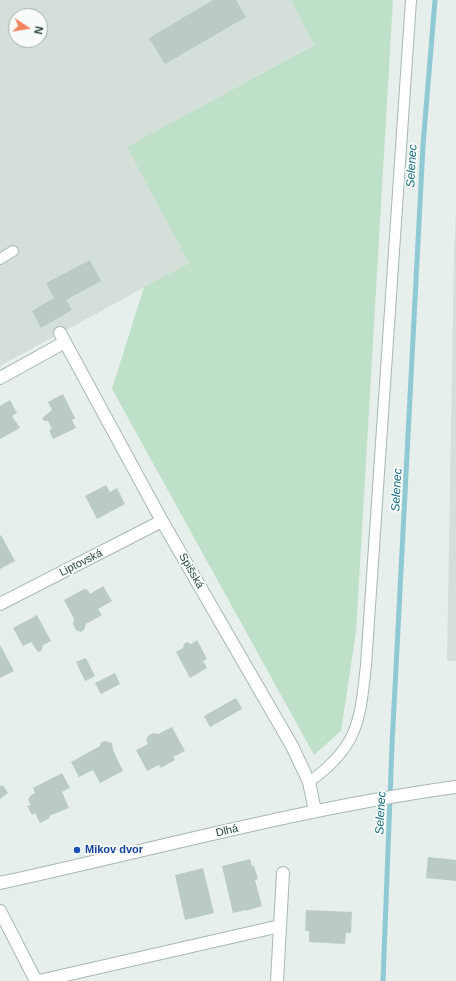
<!DOCTYPE html>
<meta charset="utf-8">
<style>
body{margin:0}
#map{position:relative;width:456px;height:981px;overflow:hidden;background:#e6efeb;font-family:Helvetica,sans-serif}
canvas{display:block}
.north{position:absolute;left:8px;top:8px;width:40px;height:40px;box-sizing:border-box;background:#f7fbf9;border:1px solid #a3b1ad;border-radius:50%;rotate:102deg;font-size:11px;font-weight:700;line-height:16px;text-align:center;color:#24423a}
.north::after{content:'';display:block;margin:auto;width:14px;height:18px;background:#f4845f;clip-path:polygon(50% 0,100% 100%,50% 72%,0 100%)}
</style>
<div id="map">
<canvas width="456" height="981"></canvas>
<div class="north">N</div>
</div>
<script>
const c = document.querySelector('canvas').getContext('2d');
c.lineJoin = 'round';
function paint(path, color) { c.fillStyle = color; c.fill(path, 'evenodd'); }
function strokePath(path, color, width, dash) { c.strokeStyle = color; c.lineWidth = width; c.lineCap = dash ? 'butt' : 'round'; c.setLineDash(dash || []); c.stroke(path); }
function drawText(font, color, halo, rows, align = 'center') {
  c.font = font + ' Helvetica,sans-serif'; c.lineWidth = 3.5; c.setLineDash([]); c.textBaseline = 'middle'; c.strokeStyle = halo; c.fillStyle = color; for (const [text, x, y, turn = 0] of rows) {
    c.save(); c.translate(x, y); c.rotate((+turn || 0) * Math.PI / 180); c.textAlign = isNaN(turn) ? turn : align; if (halo) c.strokeText(text, 0, 0); c.fillText(text, 0, 0); c.restore();
  }
}
paint(new Path2D(`
 M0 0H291L315 44 128 147 189 263 0 366ZM16 16H40V40H16Z
 M456 213V661H447L454 253Z`), '#d4dfda');
paint(new Path2D(`
 M291 0H393L356 632 341 731 314 755 112 389 144 287 189 263 127 147 314 45Z`), '#bfe0c8');
strokePath(new Path2D(`
 M383 981 392 745 423 145 435 0`), '#8ec9d4', 5);
paint(new Path2D(`
 M213 0H236L246 17 165 64 149 38Z
 M90 260 101 281 66 300 72 310 41 328 32 311 54 298 46 283Z
 M63 394 75 418 72 420 76 428 53 439 49 430 52 429 48 421H44L42 418 52 410 48 402Z
 M10 400 17 413 12 416 20 428 0 439V406Z
 M106 485 110 492 117 488 125 504 97 519 85 496Z
 M1 535 15 561 0 569V536Z
 M103 586 112 601 98 609 102 615 86 624 84 630 81 632 76 630 73 624 74 619 64 600 84 589 88 590 90 594Z
 M37 615 51 641 43 645 42 650 38 652 31 642 23 646 13 628Z
 M197 640 207 659 203 661 207 668 190 678 176 652 183 648 184 644 187 642 191 644Z
 M0 645 14 671 0 678Z
 M86 658 95 676 85 681 76 662Z
 M115 673 120 684 101 694 95 683Z
 M236 698 242 709 210 727 204 716Z
 M172 727 185 751 173 757 175 760 161 768 159 765 147 771 136 750 148 744 146 740 148 736 153 733 158 734Z
 M105 741 112 743 113 750 123 771 100 783 93 770 79 777 71 762 100 746 101 742Z
 M62 773 70 788 62 792 69 808 49 816 50 818 40 823 35 813 32 815 27 806 31 805 28 800 30 796 35 793 33 788Z
 M3 785 8 793 0 799V786Z
 M428 857 456 860V881L426 878Z
 M250 859 252 866H254L258 879 255 880 262 906 246 911V910L233 913 222 866Z
 M203 868 214 913 185 920 175 875Z
 M306 910 352 912 351 933H346L345 944 309 942V931H305Z`), '#bbcac4');
const service = new Path2D(`
 M0 259 13 251
 M309 782C358 747 360 722 366 665L411 0`);
const minor = new Path2D(`
 M60 333 162 521 292 746 309 782 315 811
 M0 378 65 342
 M0 604 162 521
 M0 911 36 981
 M39 981 280 926
 M277 981 283 873`);
const tertiary = new Path2D(`
 M0 883C152 850 302 808 456 787`);
strokePath(service, '#a8b8b2', 12);
strokePath(minor, '#a8b8b2', 14);
strokePath(tertiary, '#a8b8b2', 14);
strokePath(service, '#fff', 10);
strokePath(minor, '#fff', 12);
strokePath(tertiary, '#fff', 12);
for (const [x, y, r, color] of [
 [77,850,4,"#1a4fb4"]
]) { const dot = new Path2D(); dot.arc(x, y, r, 0, 2 * Math.PI); c.fillStyle = color; c.fill(dot); strokePath(dot, '#f7fbf9', 1.5); }
drawText('11px', '#24423a', '#f7fbf9', [
 ["Liptovská",81,563,-27],
 ["Spišská",191,571,60],
 ["Dlhá",227,831,-13]
]);
drawText('bold 11px', '#164399', '#f7fbf9', [
 ["Mikov dvor",85,850]
], 'left');
drawText('italic 12px', '#1c6f80', '#f7fbf9', [
 ["Selenec",412,166,-87],
 ["Selenec",397,490,-87],
 ["Selenec",381,813,-87]
]);
</script>
